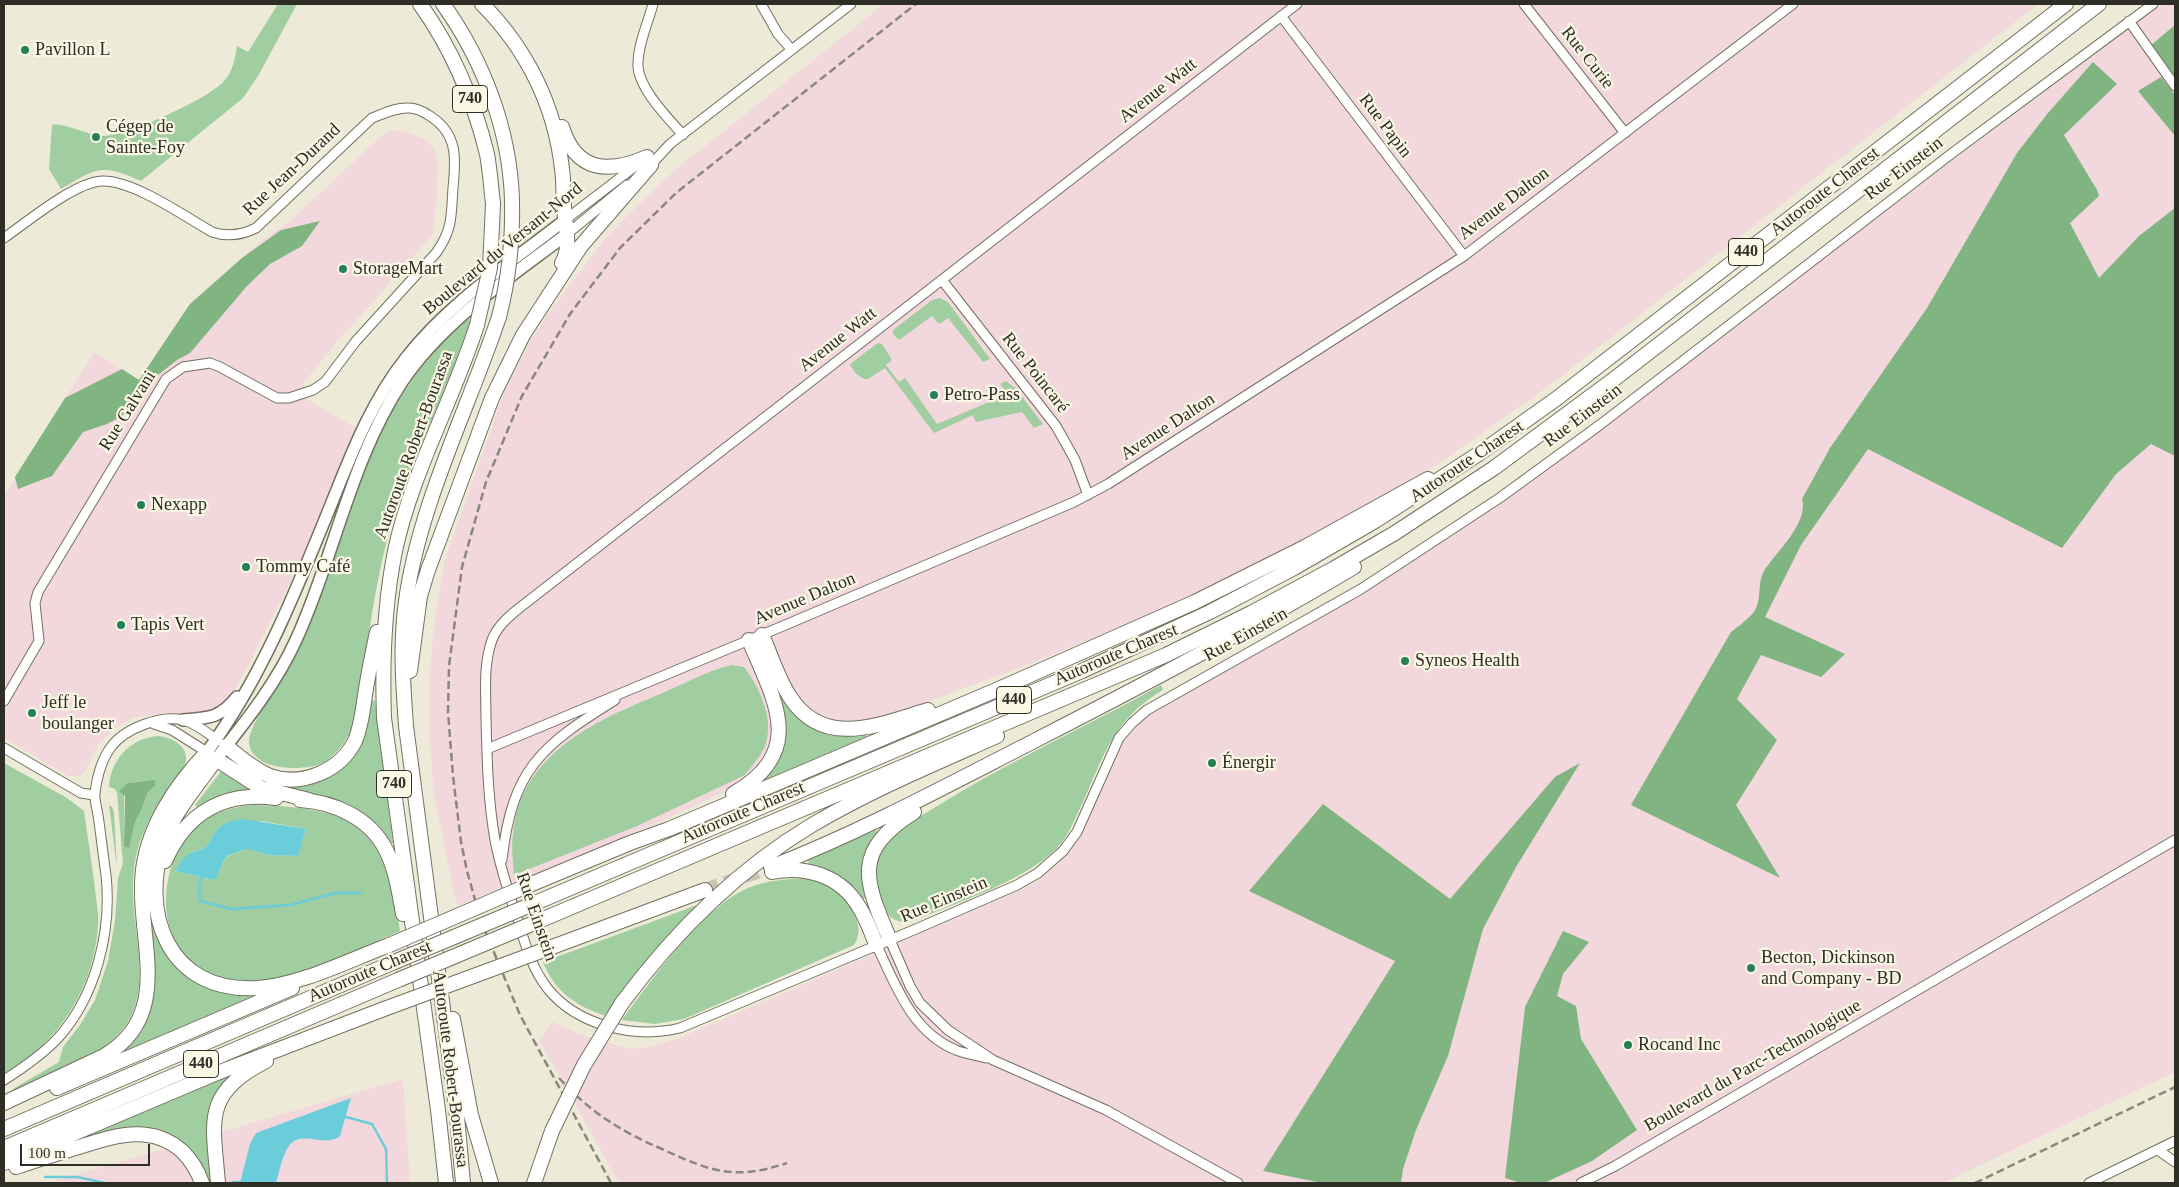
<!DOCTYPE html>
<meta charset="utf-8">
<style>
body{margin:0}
#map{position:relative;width:2179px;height:1187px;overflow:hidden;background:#edead7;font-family:"Times New Roman",serif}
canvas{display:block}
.frame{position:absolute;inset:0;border:5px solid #2e2d26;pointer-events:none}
.scale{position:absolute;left:20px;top:1144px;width:130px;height:22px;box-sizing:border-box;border:2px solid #2e2d26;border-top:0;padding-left:6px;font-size:15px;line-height:18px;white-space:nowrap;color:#2e2d26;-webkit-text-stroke:4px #faf7e4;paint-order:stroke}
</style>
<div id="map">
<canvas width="2179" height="1187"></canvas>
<div class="frame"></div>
<div class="scale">100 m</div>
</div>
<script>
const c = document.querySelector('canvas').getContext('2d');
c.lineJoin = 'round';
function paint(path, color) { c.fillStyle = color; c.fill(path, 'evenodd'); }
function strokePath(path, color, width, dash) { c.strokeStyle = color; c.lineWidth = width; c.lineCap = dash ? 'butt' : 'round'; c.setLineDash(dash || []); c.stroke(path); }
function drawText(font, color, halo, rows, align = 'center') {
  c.font = font + ' "Times New Roman",serif'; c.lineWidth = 4.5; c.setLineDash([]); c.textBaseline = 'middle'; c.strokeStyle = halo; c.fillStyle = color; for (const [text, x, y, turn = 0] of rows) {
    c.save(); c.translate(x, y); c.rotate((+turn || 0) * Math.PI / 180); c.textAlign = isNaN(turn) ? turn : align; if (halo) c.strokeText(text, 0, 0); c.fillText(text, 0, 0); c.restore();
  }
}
paint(new Path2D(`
 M884 4H2038L1546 388 1441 462 1344 521 1162 609 1030 664 902 711 855 723 836 722 812 710 798 696 792 685 766 694 774 736 762 764 740 783 701 803 634 833 457 906 434 795 432 771 429 724V684L435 616 445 560 503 395 532 338 551 310 604 240 629 214 675 170Z
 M2157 4H2175V1072L1943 1183H619L539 1040 553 1022 579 1034 629 1049 650 1047 682 1037 1030 886 1048 873 1064 858 1074 844 1119 746 1143 719 1164 704 1340 606 1458 531 1538 475Z
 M396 130 409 133 428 140 435 151 438 163 437 196 433 234 329 351 303 384 308 400 356 428 294 575 247 668 232 694 226 702 214 710 201 714H158L133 718 112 730 98 745 85 772 79 776H68L4 738V496L94 353 139 380 190 304 261 241 287 224 376 141 386 133Z
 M403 1079 410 1183H48L218 1133Z`), '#f2d7dd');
paint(new Path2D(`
 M278 4H297L258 76 243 98 141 181C102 163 96 168 61 189L49 169 52 125C59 121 90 136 103 136 126 136 209 99 224 81 233 71 235 59 237 46L248 52Z
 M940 298 948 302 990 359 983 362 948 318 939 324 932 316 899 340 893 334V330L932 300Z
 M469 319 470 321C449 387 416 449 394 516 372 585 368 658 352 729 345 742 336 756 323 763 304 772 249 771 249 741 250 720 290 668 301 645 312 622 319 598 327 574 362 476 385 389 469 319Z
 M878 343 882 344 892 360 886 365 899 382 905 378 937 424 1001 397 1004 389 1000 384 1006 381 1016 389 1043 424 1034 428 1022 412 976 422 973 415 934 433 885 368 868 379C860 379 853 372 850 364Z
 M732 665 744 667C760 688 775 720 765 746 760 757 752 766 745 775L637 826 514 875C513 862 511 847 513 834 520 755 594 721 658 695 682 685 706 671 732 665Z
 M1161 685 1163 690C1115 718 1104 754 1083 802 1075 818 1069 835 1057 848 1023 882 953 904 908 923 886 920 886 912 879 894 872 878 875 857 885 843 897 828 918 818 934 808 1007 762 1086 727 1161 685Z
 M779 692C797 723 829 741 866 733L867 737 765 780 764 778C778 745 792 729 777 693Z
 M371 700 375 701 393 843 388 844 359 811 344 802 319 795 268 787 242 768 294 786 362 741 366 730Z
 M157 736C173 737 191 747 185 766 164 796 141 825 135 862 123 928 169 1000 104 1047L14 1092 13 1089 59 1062 63 1047 80 1025 95 1000 108 961 115 921 118 878 123 863 117 793 115 789 109 787C111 760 129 739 157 736ZM155 781V786L148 792 141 811 135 822 129 849 124 846V794L132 782Z
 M4 763 67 798 84 811C88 840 93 869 96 898 97 906 99 916 98 925 95 986 58 1045 4 1073Z
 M222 770 249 787 248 792 199 808 195 805Z
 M109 805 112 807 114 812 117 868Z
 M252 805C294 806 356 808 380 850 393 874 396 904 400 931 358 949 300 981 255 982 190 985 155 936 169 875 174 854 185 835 202 822 216 811 235 807 252 805ZM261 821 306 829 298 856 269 855 246 849 230 855 223 861 217 877 214 880 175 871 190 853 205 848 218 828Z
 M876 830 878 834 867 897 863 899C849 880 832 869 809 864L808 860Z
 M808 878C816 881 826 883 833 888 850 900 867 926 854 945L684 1019 655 1024 622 1020C650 982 704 906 748 888 768 880 786 879 808 878Z
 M700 904 607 1016C578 1008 554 991 543 962Z
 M152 922C165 971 200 995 250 995L251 999 119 1056 117 1053 139 1030 149 923Z
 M226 1077 228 1081 222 1086 214 1183H208L172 1137 96 1136 94 1132Z`), '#a0cea0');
paint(new Path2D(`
 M2175 25V82L2150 46Z
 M2093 62 2117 84 2064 135 2097 190 2099 196 2070 223 2099 278 2139 236 2175 208V456L2151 444 2116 474 2062 548 1868 449 1801 545 1765 617 1845 654 1821 677 1761 655 1737 699 1777 740 1736 805 1780 878 1631 805 1731 632C1739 626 1748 619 1754 612 1762 601 1757 582 1764 571 1776 552 1809 523 1802 499L1830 448 1927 308 2017 153 2048 113Z
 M2161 77 2175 95V136L2138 91Z
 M320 221 302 246 270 264 247 286 190 353 177 360 154 378 133 410 107 424 83 432 52 476 18 489 15 477 65 398 122 369 139 380 190 304 242 258 281 230Z
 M1580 763 1516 867 1483 929 1448 1056 1416 1130 1403 1169 1401 1183H1322L1263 1171 1395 961 1249 891 1323 804 1450 899 1555 777Z
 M155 780V786L148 792 141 811 135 822 129 849 124 846 125 796 119 791 128 783Z
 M1563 931 1589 942 1563 974 1557 996 1576 1006 1581 1039 1637 1130 1592 1161 1544 1183H1521L1505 1178 1525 1007Z`), '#80b581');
paint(new Path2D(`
 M244 819 306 829 298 856 269 855 246 849 229 855 223 861 217 877 214 880 175 871 182 860 190 853 205 848 218 828 228 822Z
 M351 1098 340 1136C323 1150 297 1124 285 1153 281 1162 279 1173 276 1183H240L250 1144 256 1133Z`), '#6ccdda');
strokePath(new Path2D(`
 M202 876 199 888 200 901 231 909 290 905 336 893H361
 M343 1118 346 1117 372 1124 386 1149 387 1183
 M45 1177H77L105 1183
 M233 1182H242`), '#6ccdda', 2.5);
strokePath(new Path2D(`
 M705 890 771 867`), '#c7c4b4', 14, [14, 7]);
const minor = new Path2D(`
 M653 4C648 23 638 44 638 64 637 87 668 118 683 135
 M761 4 778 34 791 49
 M1297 4 518 609C507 618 497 627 492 640 483 665 486 694 486 719 487 760 488 800 495 840 500 867 509 894 518 920 525 944 532 969 548 989 578 1026 635 1039 680 1028L916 929 1017 885 1038 873 1063 851 1077 832 1119 738 1132 723 1147 710 1361 589 1501 497 1601 424 1951 154 2153 4
 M1524 4 1625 133
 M1281 16 1464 256
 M2129 21 2175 86
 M647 169 670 144 851 4
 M565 220 638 164
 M567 234 627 185
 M4 238C27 222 75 182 102 181 133 180 184 216 212 232 227 237 242 235 256 228L372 118C383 114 396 107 409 108 416 108 424 112 430 116 458 134 456 158 453 188 451 216 453 229 436 253L356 341 325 382 313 390 289 398H277L220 367 210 363 183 367 166 379 38 592 35 603 39 641 4 701
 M942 280 1056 426 1075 460 1088 495
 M154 724 172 730 210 754
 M4 748 81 793 94 795
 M487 749 783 626 1074 502 1108 484 1464 256 1793 4
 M502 860C512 769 541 746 615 700
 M890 940 910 986 920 1003 948 1030 993 1060 1106 1110 1238 1183
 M877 946C896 986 912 1032 956 1050 965 1054 976 1055 986 1058
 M4 1080C23 1068 42 1055 58 1038 96 996 112 931 106 875 103 855 101 835 98 815 97 808 94 799 95 793 97 777 102 759 111 747 125 728 161 715 183 720 195 723 206 732 216 739
 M2158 1150 2175 1162
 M1581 1183 1615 1166 2175 840
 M2089 1183 2175 1141`);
const major = new Path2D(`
 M183 720C210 718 220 718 237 697
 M207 752C260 680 293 598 326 517 349 461 368 406 406 358 449 303 510 263 565 220
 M216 759C246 721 276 684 296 640 335 555 350 461 402 382 443 321 509 278 567 234`);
const highway = new Path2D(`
 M420 4C452 49 474 101 487 154 490 170 491 187 493 204
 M443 4C483 60 510 130 512 200
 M482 4C527 49 555 106 562 169 564 182 563 194 564 207 565 227 572 245 562 263
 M562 127C576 172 608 174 647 157
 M762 635C771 655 778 679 790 697 824 750 881 724 928 710
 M410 671 420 596 428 570 492 398 523 335 581 246 651 165
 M226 746C240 757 253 769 270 776 302 787 340 771 355 741 362 725 363 706 366 689 369 670 373 651 377 632
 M733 794C807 751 775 702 749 640
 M300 800C334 802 370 818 386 850 396 870 399 892 403 914
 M309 800 261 788 216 759C199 784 176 809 165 838 138 912 168 994 258 988 300 985 347 961 387 946
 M165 861C186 813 224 791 276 798
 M771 867C863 831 948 785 1036 740 1143 685 1250 629 1354 567
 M772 872C806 865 841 876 859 907 867 919 871 933 877 946
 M522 888 630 843 669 829 994 691 1195 602 1305 547 1428 479
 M528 906 1082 671 1210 612 1294 568 1375 521 1480 453 1556 399 2066 4
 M534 923 1166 655 1251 613 1333 569 1395 533 1494 468 1613 380 2099 4
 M890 940C865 881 851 852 914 812
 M544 950 705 890
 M622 1003C674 933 737 870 812 825 871 790 934 764 997 736
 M453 1019 471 1115 491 1183
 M57 1088 292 988
 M4 1103 104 1056C179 1012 132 931 144 863 151 822 179 782 207 752
 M4 1129 392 963
 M4 1148 398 980
 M4 1163 217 1073 384 1009
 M16 1167C37 1160 58 1153 79 1147 114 1136 150 1123 182 1151 191 1160 198 1171 202 1183
 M218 1183C213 1121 202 1094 266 1061
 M446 1183 438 1110 384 718C382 662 384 606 395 551 411 475 453 400 477 325
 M463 1183 457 1116 406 726C403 684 400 643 406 601 419 505 468 409 499 317
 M534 1183 552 1131`);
strokePath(minor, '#72705f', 11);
strokePath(major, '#72705f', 14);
strokePath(highway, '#72705f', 16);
strokePath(minor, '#fff', 9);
strokePath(major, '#fff', 11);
strokePath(highway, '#fff', 14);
strokePath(new Path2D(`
 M559 1078C590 1112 620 1131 662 1149 710 1171 734 1181 787 1163
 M611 1183 520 1015 481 921 467 871 461 842 453 776 448 712 449 666 462 567 486 482 522 396 570 314 620 248 676 193 916 4
 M1975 1183 2175 1087`), '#8a887b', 2.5, [8, 4]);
const highwayBridge = new Path2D(`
 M499 317C509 278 513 240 512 200
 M477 325 490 268 493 204
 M387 946 522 888
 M392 963 528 906
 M398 980 534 923
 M384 1009 544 950
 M552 1131 584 1065 622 1003`);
strokePath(highwayBridge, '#72705f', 16, []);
strokePath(highwayBridge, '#fff', 14);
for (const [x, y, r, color] of [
 [25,50,5,"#238057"],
 [96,137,5,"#238057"],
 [343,269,5,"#238057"],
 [934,395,5,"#238057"],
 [141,505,5,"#238057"],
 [246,567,5,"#238057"],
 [121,625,5,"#238057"],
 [1405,661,5,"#238057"],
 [32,713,5,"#238057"],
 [1212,763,5,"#238057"],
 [1751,968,5,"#238057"],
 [1628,1045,5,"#238057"]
]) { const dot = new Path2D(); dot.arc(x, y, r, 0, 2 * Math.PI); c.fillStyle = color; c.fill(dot); strokePath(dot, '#faf7e4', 2); }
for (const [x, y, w] of [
 [470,99,35],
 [1746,252,35],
 [1014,700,35],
 [394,784,35],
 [201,1064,35]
]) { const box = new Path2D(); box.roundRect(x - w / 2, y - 13.5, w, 27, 4); c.fillStyle = '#faf7e4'; c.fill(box); strokePath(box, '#2e2d26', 1); }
drawText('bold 16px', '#2e2d26', null, [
 ["740",470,99],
 ["440",1746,252],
 ["440",1014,700],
 ["740",394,784],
 ["440",201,1064]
]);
drawText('18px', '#2e2d26', '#faf7e4', [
 ["Pavillon L",35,50],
 ["Cégep de",106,127],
 ["Sainte-Foy",106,148],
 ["StorageMart",353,269],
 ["Petro-Pass",944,395],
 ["Nexapp",151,505],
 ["Tommy Café",256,567],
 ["Tapis Vert",131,625],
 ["Syneos Health",1415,661],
 ["Jeff le",42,703],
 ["boulanger",42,724],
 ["Énergir",1222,763],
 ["Becton, Dickinson",1761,958],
 ["and Company - BD",1761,979],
 ["Rocand Inc",1638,1045]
], 'left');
drawText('18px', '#2e2d26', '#faf7e4', [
 ["Rue Curie",1587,58,52],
 ["Avenue Watt",1158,91,-38],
 ["Rue Papin",1385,126,53],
 ["Rue Einstein",1904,169,-37],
 ["Rue Jean-Durand",292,170,-43],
 ["Autoroute Charest",1825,192,-38],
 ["Avenue Dalton",1504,204,-37],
 ["Boulevard du Versant-Nord",503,249,-39],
 ["Avenue Watt",838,340,-38],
 ["Rue Poincaré",1035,373,52],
 ["Rue Galvani",128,411,-58],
 ["Rue Einstein",1583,416,-37],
 ["Avenue Dalton",1168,427,-33],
 ["Autoroute Robert-Bourassa",414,445,-70],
 ["Autoroute Charest",1467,462,-34],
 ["Avenue Dalton",805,599,-23],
 ["Rue Einstein",1246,635,-29],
 ["Autoroute Charest",1116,655,-23],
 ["Autoroute Charest",743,813,-23],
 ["Rue Einstein",944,900,-23],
 ["Rue Einstein",536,917,71],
 ["Autoroute Charest",370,972,-23],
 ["Boulevard du Parc-Technologique",1753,1066,-30],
 ["Autoroute Robert-Bourassa",450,1069,83]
]);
</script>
